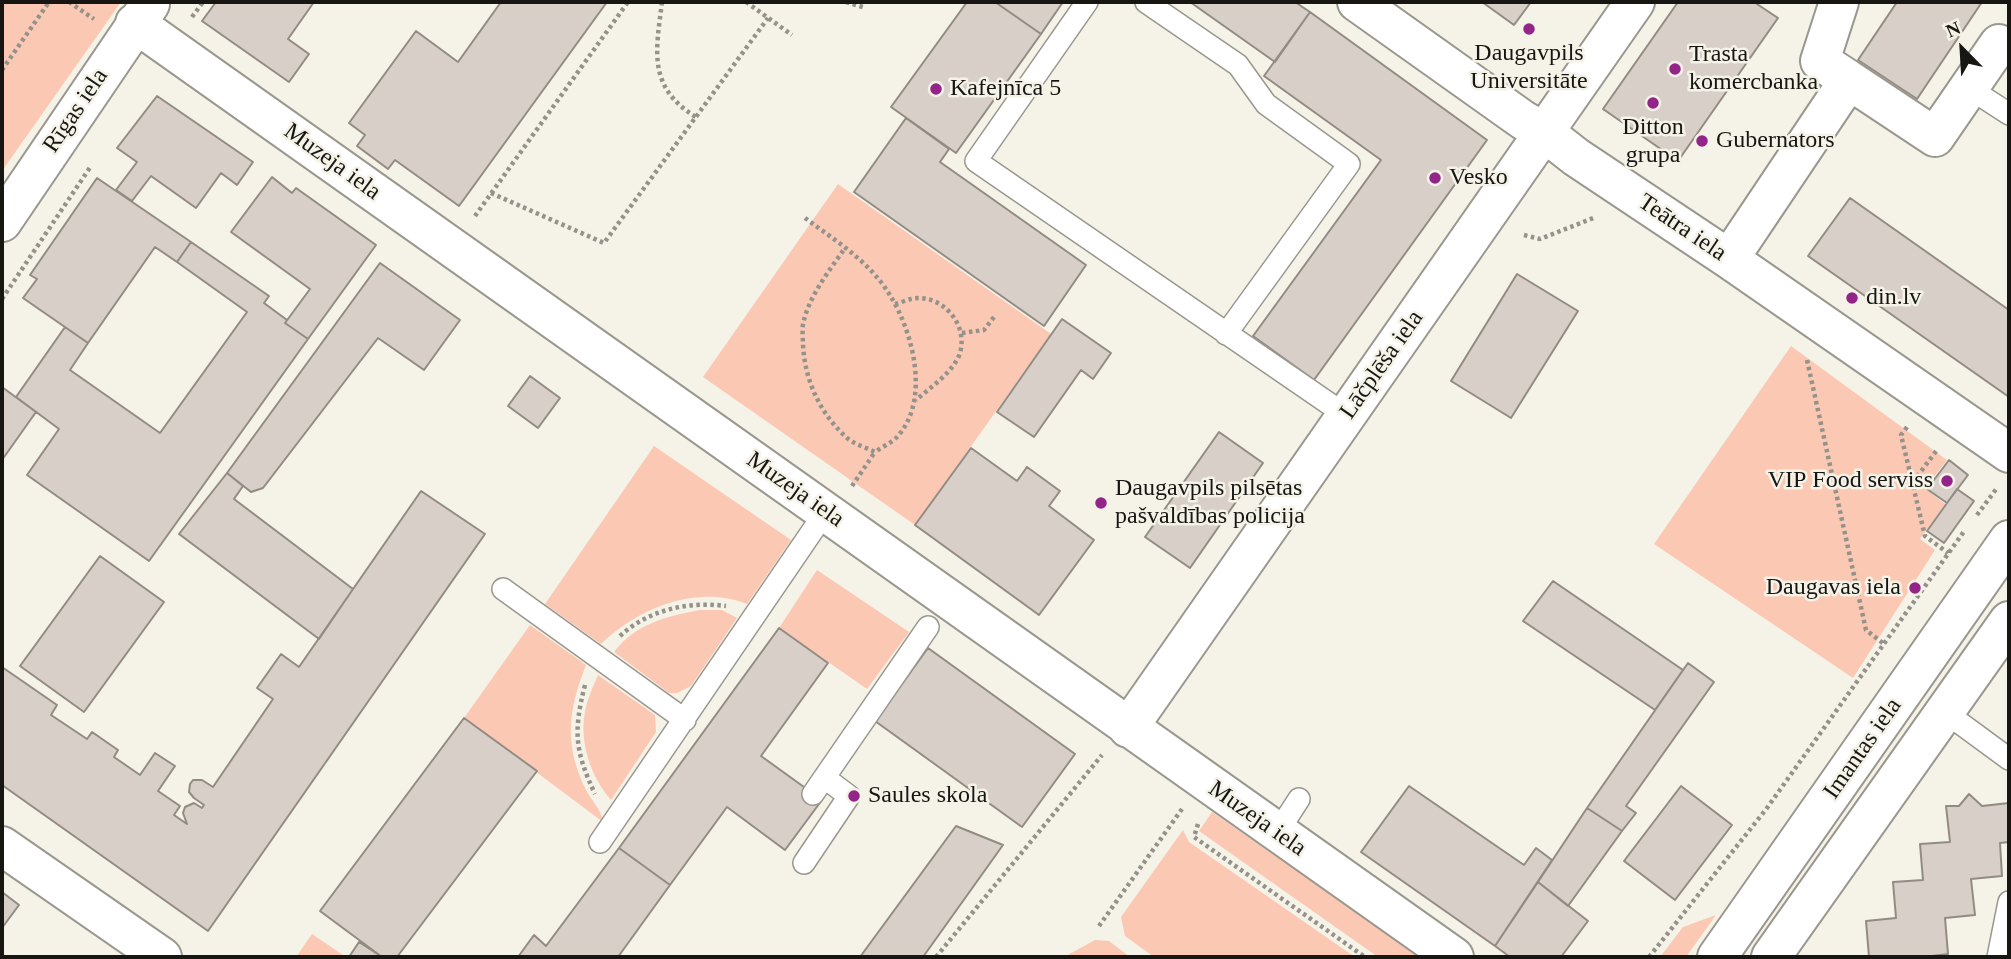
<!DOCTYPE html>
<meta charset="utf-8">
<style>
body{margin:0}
#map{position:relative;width:2011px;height:959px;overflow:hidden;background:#f5f2e8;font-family:Georgia,serif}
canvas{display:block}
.frame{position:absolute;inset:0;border:4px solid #171613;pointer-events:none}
.north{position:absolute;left:1927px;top:14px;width:70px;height:70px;-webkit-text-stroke:5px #f5f2e8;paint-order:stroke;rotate:336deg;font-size:19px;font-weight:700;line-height:28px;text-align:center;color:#171613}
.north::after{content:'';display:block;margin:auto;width:24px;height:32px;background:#171613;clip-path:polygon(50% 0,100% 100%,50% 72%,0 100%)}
</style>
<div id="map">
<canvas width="2011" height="959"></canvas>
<div class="frame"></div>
<div class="north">N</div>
</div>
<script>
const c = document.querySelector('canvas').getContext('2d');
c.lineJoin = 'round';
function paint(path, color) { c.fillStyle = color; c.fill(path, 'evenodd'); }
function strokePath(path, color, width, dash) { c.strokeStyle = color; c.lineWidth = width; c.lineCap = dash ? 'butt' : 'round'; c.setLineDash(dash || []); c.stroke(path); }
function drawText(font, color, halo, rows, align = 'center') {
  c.font = font + ' Georgia,serif'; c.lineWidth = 5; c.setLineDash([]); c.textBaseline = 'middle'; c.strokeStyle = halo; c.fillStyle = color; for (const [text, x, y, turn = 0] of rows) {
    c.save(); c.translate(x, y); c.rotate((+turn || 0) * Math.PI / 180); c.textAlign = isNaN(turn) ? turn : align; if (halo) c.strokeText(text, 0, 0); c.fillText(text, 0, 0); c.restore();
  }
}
paint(new Path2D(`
 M2 2H121L2 171Z
 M838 184 1051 334 915 525 703 377Z
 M1791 346 1947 460 1925 488 1945 504 1920 539 1935 550 1853 678 1654 544Z
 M654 446 791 540 747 604C697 584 638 608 601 644L545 604Z
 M817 570 909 632 867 689 779 628Z
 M700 610H722L737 618 691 686 677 693H669L614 652C635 624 667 616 700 610Z
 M530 625 586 665C568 711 564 743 585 788 591 801 601 808 603 822L464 718Z
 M598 675 655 715 656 732 611 800C591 777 579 742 585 712 587 699 593 687 598 675Z
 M1212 812 1416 954 1414 957H1378L1199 831Z
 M1183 830 1189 842 1355 957H1154L1125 936 1121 917Z
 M1716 915 1686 957H1660L1683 927Z
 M312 934 346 957H296Z
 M1095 940 1109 941 1130 957H1064Z`), '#fbc9b3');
const building = new Path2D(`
 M216 2H314L288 39 309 54 289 82 202 21Z
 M501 2H607L459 206 395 160 388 169 357 146 365 135 349 123 416 31 458 62Z
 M967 2H995L1041 34 956 153 891 107Z
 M995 2H1063L1041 34Z
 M1190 2H1295L1310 12 1275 62Z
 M1482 2H1531L1514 25Z
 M1678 2H1754L1778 18 1678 161 1603 109Z
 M1897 2H1982L1917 99 1858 60Z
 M1310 12 1487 140 1314 380 1253 336 1381 160 1264 76Z
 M157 96 253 162 237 185 221 173 196 208 151 176 132 201 116 190 137 162 117 148Z
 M906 118 949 149 940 162 1086 265 1044 326 854 192Z
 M272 177 292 193 296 188 376 245 308 339 285 323 310 289 231 232Z
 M97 178 191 242 177 262 155 247 88 343 23 298 37 279 30 275Z
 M1850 198 2009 310V397L1808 256Z
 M191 242 269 296 264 303 287 320 285 323 308 339 149 561 27 475 59 429 16 397 65 327 88 343 70 370 160 433 247 312 177 262Z
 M380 263 460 320 424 370 378 338 263 488 251 492 227 473Z
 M1517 274 1578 311 1511 418 1451 381Z
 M1062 319 1111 353 1093 379 1081 370 1034 437 997 412Z
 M530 376 560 398 538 428 508 406Z
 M2 387 36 412 2 460Z
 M1219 432 1263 463 1190 568 1145 537Z
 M971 448 1017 481 1027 467 1060 491 1049 506 1094 540 1039 615 915 525Z
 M1949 460 1968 475 1947 503 1927 489Z
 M227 473 243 486 234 499 353 589 319 639 179 534Z
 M1957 489 1974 501 1944 543 1927 531Z
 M421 491 485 534 208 931 2 785V667L57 705 51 715 87 739 92 732 118 750 114 757 140 775 155 753 175 766 158 791 180 806 174 815 187 824 183 813 185 807 194 803 202 808 204 805 194 798 189 792 190 784 193 780H202L213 787 273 699 257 688 281 654 299 667Z
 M100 556 164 602 84 712 20 666Z
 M1553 581 1683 670 1655 710 1523 621Z
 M779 628 828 663 761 756 822 800 785 850 727 807 670 885 619 848Z
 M928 648 1075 754 1022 827 875 721Z
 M1688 663 1714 682 1626 806 1636 813 1622 831 1587 808Z
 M464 718 537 771 397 957H382L320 911Z
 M1409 786 1524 865 1536 848 1552 860 1495 946 1361 852Z
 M1681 786 1732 825 1675 900 1624 861Z
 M1969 794 1982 806 2009 803V842L2000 843 2002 876 1971 879 1975 915 1945 918 1948 954 1923 957H1869L1866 921 1896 918 1893 882 1923 880 1920 844 1950 842 1946 806H1959Z
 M1587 808 1622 831 1568 906 1538 882Z
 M956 826 1003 845 923 957H860Z
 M619 848 670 885 618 957H518L534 935 546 946Z
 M1538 882 1588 921 1561 957H1510L1495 946Z
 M2 892 19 905 2 928Z
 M359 942 379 955 382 957H349Z`);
paint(building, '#d7cfc8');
strokePath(building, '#928b84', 2);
const lane = new Path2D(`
 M1087 2 976 161 1347 416
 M1146 2 1238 65 1266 104 1349 164 1226 334
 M1969 88 2009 114
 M503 589 685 720
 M1945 712 2009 759
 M813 794 928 627
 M1277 833 1299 799
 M600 842 826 511
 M804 863 849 796 825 778
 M1998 957 2009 902`);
const street = new Path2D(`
 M1357 2 1523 120 1544 132 1576 157 1729 259 2009 453
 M135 23 1454 957
 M1849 80 1935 137 1999 44
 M2 222 150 4
 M1729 259 1849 80 1820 61 1839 2
 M1128 728 1635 2
 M2 846 162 957`);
const secondary = new Path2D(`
 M1717 957 2009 540
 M1771 957 2009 621`);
strokePath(lane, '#9a978e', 24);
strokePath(street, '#9a978e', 42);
strokePath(secondary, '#9a978e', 42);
strokePath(new Path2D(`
 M69 2 94 19
 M662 2C656 51 647 87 696 117
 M746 2 792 35
 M846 2 866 8
 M192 17 203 2
 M2 70 49 2
 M491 193 604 243 768 18
 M475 216 628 2
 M805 218C829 236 856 253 875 275 909 312 935 396 897 437 891 443 882 447 875 452 865 447 853 444 846 437 820 413 805 381 803 345 803 339 802 331 803 324 809 296 829 271 845 248
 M1524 235 1540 239 1596 217
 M2 299 91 166
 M895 304C900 303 906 300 911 299 943 292 972 328 958 358 949 375 931 387 916 400
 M962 333 984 330 994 317
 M1807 360 1866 630 1884 644
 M1907 427 1901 435 1925 536 1948 553
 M1913 482 1937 450
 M852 486 875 452
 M1977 515 1997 488
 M620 636C648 610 688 601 726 606
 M585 685C573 732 575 751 595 794
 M1198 824 1194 837 1365 957
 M1099 926 1182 809
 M936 957 1102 755
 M1649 957 1767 808 1965 530`), '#94928b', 4.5, [3.5, 3.5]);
strokePath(lane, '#fff', 21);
strokePath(street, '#fff', 38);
strokePath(secondary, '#fff', 38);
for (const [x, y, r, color] of [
 [1529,29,7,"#922587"],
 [1675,69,7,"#922587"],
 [936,89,7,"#922587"],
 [1653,103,7,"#922587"],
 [1702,141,7,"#922587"],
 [1435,178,7,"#922587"],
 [1852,298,7,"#922587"],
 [1947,481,7,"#922587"],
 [1101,503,7,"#922587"],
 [1915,588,7,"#922587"],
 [854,796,7,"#922587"]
]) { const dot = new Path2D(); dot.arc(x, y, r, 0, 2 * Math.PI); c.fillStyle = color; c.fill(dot); strokePath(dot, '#f5f2e8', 2.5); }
drawText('24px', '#171613', '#f5f2e8', [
 ["Daugavpils",1529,54,"center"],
 ["Universitāte",1529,82,"center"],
 ["Trasta",1689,55],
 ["komercbanka",1689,83],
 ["Kafejnīca 5",950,89],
 ["Ditton",1653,128,"center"],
 ["grupa",1653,156,"center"],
 ["Gubernators",1716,141],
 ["Vesko",1449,178],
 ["din.lv",1866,298],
 ["VIP Food serviss",1933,481,"right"],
 ["Daugavpils pilsētas",1115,489],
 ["pašvaldības policija",1115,517],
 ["Daugavas iela",1901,588,"right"],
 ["Saules skola",868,796]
], 'left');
drawText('24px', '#171613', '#f5f2e8', [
 ["Rīgas iela",76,111,-56],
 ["Muzeja iela",332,162,36],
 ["Teātra iela",1682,228,34],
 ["Lāčplēša iela",1382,365,-55],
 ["Muzeja iela",795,490,35],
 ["Imantas iela",1863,749,-55],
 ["Muzeja iela",1257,819,35]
]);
</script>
